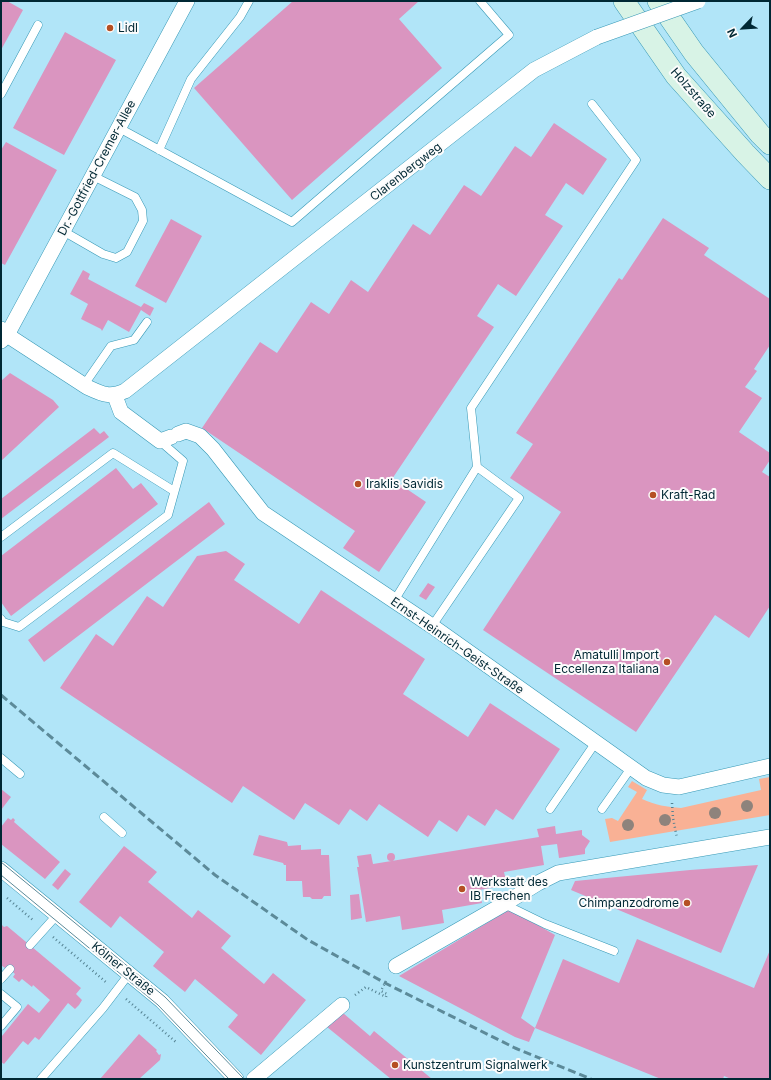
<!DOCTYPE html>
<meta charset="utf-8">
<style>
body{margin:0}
#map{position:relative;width:771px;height:1080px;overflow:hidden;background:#b1e5f8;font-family:Inter,sans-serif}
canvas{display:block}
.frame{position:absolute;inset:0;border:2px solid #002834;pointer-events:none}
.north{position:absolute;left:723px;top:8px;width:40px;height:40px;-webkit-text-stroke:3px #fcfcfc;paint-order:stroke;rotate:245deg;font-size:11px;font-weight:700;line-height:16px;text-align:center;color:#002834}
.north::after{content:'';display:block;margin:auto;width:14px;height:18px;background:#002834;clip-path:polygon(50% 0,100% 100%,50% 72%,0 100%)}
</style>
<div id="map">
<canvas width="771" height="1080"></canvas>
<div class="frame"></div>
<div class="north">N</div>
</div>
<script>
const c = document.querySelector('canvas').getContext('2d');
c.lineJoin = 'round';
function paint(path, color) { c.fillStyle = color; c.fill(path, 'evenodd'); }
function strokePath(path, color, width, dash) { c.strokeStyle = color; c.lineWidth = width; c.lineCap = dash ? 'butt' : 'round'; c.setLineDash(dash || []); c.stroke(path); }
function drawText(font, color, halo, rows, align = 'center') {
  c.font = font + ' Inter,sans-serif'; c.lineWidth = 4; c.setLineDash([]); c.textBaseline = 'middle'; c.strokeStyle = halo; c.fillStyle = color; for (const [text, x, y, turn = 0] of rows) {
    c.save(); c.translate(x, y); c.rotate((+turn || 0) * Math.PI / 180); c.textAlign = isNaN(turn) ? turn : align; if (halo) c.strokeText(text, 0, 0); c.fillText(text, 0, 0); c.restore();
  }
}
paint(new Path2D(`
 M770 777V815L610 842 605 819 612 818 618 821 637 792 628 787 632 781 647 790 642 799C655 805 667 807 681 808L761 790 759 779Z`), '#f9b195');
paint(new Path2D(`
 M1 1H7L23 10 1 50Z
 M293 1H419L399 19 442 68 292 200 194 88Z
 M65 32 116 60 64 155 13 128Z
 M554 123 607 159 583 195 566 183 545 215 563 226 516 296 498 284 477 316 494 327 392 479 426 502 379 572 343 548 355 531 202 428 260 342 277 353 311 302 329 314 351 280 368 292 413 224 430 235 464 185 481 196 515 146 531 157Z
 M6 142 57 170 5 265 1 263V150Z
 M663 218 709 248 704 255 770 299V345L754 369 757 371 745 387 762 398 739 432 770 453V460L762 472 770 477V606L749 638 715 615 636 732 483 630 561 512 510 478 533 444 516 433 619 278 622 280Z
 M171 219 202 236 166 303 135 286Z
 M83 270 90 274 88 279 120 296 141 307 144 303 154 308 150 316 141 310 129 332 108 320 102 331 101 329 81 319 88 304 70 294Z
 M10 373 53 400 59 407 1 461V381Z
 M94 428 100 434 104 431 109 437 1 519V499Z
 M116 468 133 489 141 483 158 504 11 616 1 602V556Z
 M209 502 225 524 44 662 28 640Z
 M226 551 245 564 234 580 299 624 321 590 425 659 403 694 468 737 490 703 560 749 513 820 496 809 485 826 468 815 457 832 439 820 428 837 379 804 367 821 350 809 339 825 305 803 294 820 243 786 232 803 60 688 96 634 113 646 147 596 163 607 197 556Z
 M428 583 435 587 426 600 419 596Z
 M1 789 11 797 1 810Z
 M8 818 11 820 13 818 15 820 14 822 60 862 45 879 1 844V827Z
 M555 826 556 834 582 830V835L590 841 585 849V854L559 858 557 844 541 846 544 865 504 872 507 885 479 890 482 903 442 910 444 923 402 930 400 916 366 922 357 867H359L357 856 371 854 373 864 539 837 537 829Z
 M259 835 287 842 288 846 301 845V850L321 849V855H329L331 896H324L322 899H312L310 897H303L302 881H286V865H284L283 863 253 855Z
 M124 846 157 872 148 882 192 918 198 910 231 936 221 948 264 984 273 973 306 1000 261 1055 228 1027 238 1015 195 979 185 992 153 966 164 952 120 916 111 928 79 902Z
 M387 857a4 4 0 1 1 8 0a4 4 0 1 1-8 0Z
 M758 865 721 953 571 890 575 881 690 870Z
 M65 869 71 874 58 890 52 885Z
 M359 894 362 918 351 920 350 895Z
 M510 909 555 935 521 1018 535 1028 529 1042 515 1037 399 976Z
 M1 924 4 927 7 926 81 988 76 994 82 1000 79 1005 75 1009 68 1003 39 1040 35 1037 28 1045 23 1041 4 1064 1 1062V1039L2 1036 28 1004 39 1013 50 1000 33 985 32 987 22 979 19 982 13 977 15 974 7 967 5 968 1 965Z
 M637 939 754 988 770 950V1079H731L724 1076 723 1079H661L535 1028 563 959 619 983Z
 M343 1013 370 1036 374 1031 432 1079H391L327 1027Z
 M139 1034 157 1050 156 1051 159 1055 161 1054 160 1060 139 1079H100Z`), '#da95c0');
const lane = new Path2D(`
 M1 94 38 25
 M119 128 292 222 509 35 480 1
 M159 150 191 79 240 17 249 1
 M63 231 103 254 116 258 127 252 143 221 142 210 135 197 93 176
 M84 385 111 346 134 340 147 322
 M1 537 113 453 174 491
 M394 601 477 467 471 408 636 160 592 104
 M1 619 3 622 19 627 168 515 183 461 160 441
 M432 626 519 498 477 467
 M1 758 20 774
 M550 809 596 742
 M602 809 631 768
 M104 817 122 833
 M504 904 545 924 614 951
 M30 945 57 915
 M1 979 10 969
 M1 994 17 1007 1 1026
 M41 1079 103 1008 129 974`);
const street = new Path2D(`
 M1 329 7 335 87 387C102 394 109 398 125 391L534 70 597 37
 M1 341 7 335 187 1
 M115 396 121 412 160 441 171 437
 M178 434 186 431 200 436 213 449 263 513 432 626 646 778 663 785 679 787 770 766
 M1 869 162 1001 236 1079
 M396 966 504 904 538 883 558 873 770 837
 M254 1079 342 1005`);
const secondary = new Path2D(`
 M624 1 676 76 745 153 770 179
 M658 1 694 53 760 134 770 144`);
strokePath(lane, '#3698b5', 9);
strokePath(street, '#3698b5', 16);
strokePath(secondary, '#3698b5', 22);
strokePath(new Path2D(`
 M672 803 673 818 677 838
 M7 898 34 921
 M53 937 107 983
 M355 995 366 987 386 997 387 994 381 991 387 979
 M126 999 177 1043`), '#558393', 2.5, [1, 3]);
strokePath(lane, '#fff', 8);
strokePath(street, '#fff', 15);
strokePath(secondary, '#d8f3e6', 21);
strokePath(new Path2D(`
 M1 862 165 997 244 1079
 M1 875 158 1005 229 1079`), '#5c8a99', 1);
strokePath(new Path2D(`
 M1 695 215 875 308 940 385 983 515 1048 591 1079`), '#5c8a99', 3, [8, 4]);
const streetBridge = new Path2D(`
 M597 37 698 1`);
strokePath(streetBridge, '#3698b5', 16, []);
strokePath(streetBridge, '#fff', 15);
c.fillStyle = '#8e837c';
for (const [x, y] of [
 [747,806],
 [715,813],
 [665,820],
 [628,825]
]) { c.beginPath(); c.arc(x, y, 6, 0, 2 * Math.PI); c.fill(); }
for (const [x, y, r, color] of [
 [110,28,4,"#b54f23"],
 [358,484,4,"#b54f23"],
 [653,495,4,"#b54f23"],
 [667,662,4,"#b54f23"],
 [462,889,4,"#b54f23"],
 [687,903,4,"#b54f23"],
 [395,1065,4,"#b54f23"]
]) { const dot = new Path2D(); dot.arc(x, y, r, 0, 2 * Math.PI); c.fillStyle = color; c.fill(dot); strokePath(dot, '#fcfcfc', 1.5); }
drawText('12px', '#002834', '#fcfcfc', [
 ["Lidl",118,28],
 ["Iraklis Savidis",366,484],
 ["Kraft-Rad",661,495],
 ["Amatulli Import",659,655,"right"],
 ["Eccellenza Italiana",659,669,"right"],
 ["Werkstatt des",470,882],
 ["IB Frechen",470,896],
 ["Chimpanzodrome",679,903,"right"],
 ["Kunstzentrum Signalwerk",403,1065]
], 'left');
drawText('12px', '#002834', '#fcfcfc', [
 ["Holzstraße",693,93,49],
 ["Dr.-Gottfried-Cremer-Allee",97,168,-62],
 ["Clarenbergweg",406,172,-38],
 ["Ernst-Heinrich-Geist-Straße",457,646,35],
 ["Kölner Straße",123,969,39]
]);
</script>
